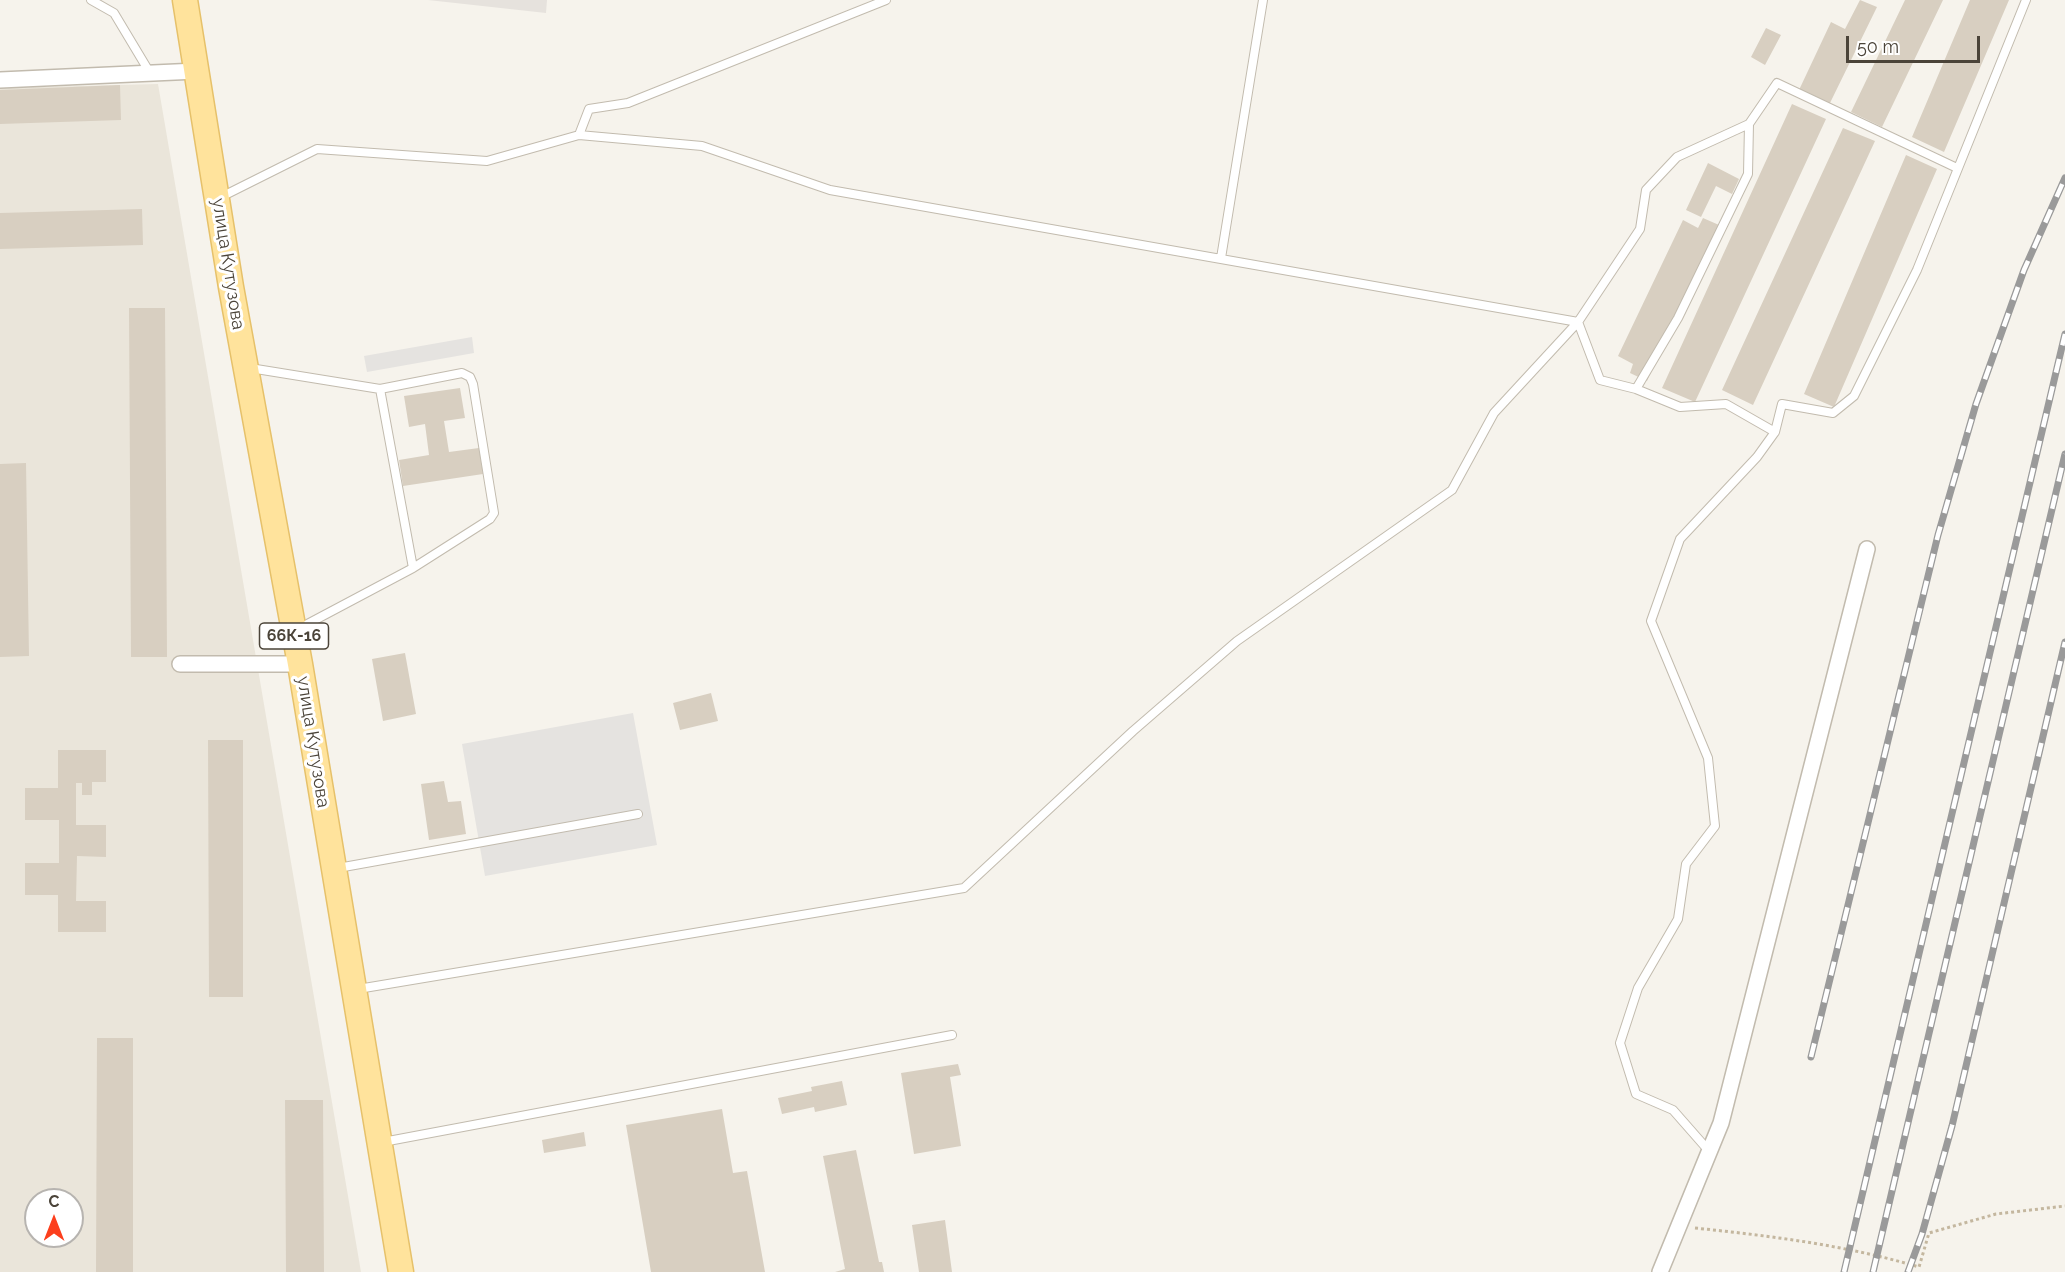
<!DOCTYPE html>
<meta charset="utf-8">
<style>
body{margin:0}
#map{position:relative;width:2065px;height:1272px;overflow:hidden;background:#f6f3ec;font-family:Raleway,sans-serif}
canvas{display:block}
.north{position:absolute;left:24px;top:1188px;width:60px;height:60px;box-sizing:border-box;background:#fff;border:2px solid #b7b4b0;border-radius:50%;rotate:0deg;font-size:16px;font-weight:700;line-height:24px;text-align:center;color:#4b4439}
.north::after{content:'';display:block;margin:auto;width:21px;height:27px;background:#fc3f1d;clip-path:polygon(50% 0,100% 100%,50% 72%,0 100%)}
.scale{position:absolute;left:1846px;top:36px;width:134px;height:27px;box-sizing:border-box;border:3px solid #4b4439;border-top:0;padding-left:8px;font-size:18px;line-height:21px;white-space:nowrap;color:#4b4439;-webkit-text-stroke:4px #fff;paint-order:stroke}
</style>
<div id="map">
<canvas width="2065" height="1272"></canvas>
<div class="north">С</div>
<div class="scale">50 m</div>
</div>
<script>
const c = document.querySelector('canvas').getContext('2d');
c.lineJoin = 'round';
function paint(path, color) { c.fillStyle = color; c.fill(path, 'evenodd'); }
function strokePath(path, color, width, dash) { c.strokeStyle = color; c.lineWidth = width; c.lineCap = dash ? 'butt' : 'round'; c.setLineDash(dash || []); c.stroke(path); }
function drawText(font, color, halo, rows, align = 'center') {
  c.font = font + ' Raleway,sans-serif'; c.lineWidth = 6; c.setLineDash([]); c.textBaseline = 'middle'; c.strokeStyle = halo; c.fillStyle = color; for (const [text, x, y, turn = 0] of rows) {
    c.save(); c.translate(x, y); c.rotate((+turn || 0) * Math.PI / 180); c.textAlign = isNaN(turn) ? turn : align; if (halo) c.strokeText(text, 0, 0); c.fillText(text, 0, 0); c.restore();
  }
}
paint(new Path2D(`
 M158 84 361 1272H0V88ZM36 1200H72V1236H36Z`), '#eae5da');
paint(new Path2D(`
 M428 0H547L546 13Z`), '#e6e2dd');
paint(new Path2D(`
 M472 337 474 353 367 372 364 356Z
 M633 713 657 845 485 876 462 744Z`), '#e5e3e0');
paint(new Path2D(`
 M1860 0 1877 7 1829 105 1799 90 1831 22 1845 29Z
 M1905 0H1943L1882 127 1851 112Z
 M1970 0H2009L1944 152 1912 137Z
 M1766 28 1781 35 1765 65 1751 57Z
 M120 85 121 120 0 124V90Z
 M1792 104 1826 119 1695 402 1662 388Z
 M1843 128 1875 141 1753 405 1722 390Z
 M1906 155 1937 169 1834 407 1804 394Z
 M1708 163 1739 179 1732 194 1716 186 1701 217 1686 210Z
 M142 209 143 245 0 249V213Z
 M1703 218 1719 225 1647 381 1630 373 1633 364 1618 356 1683 220 1698 228Z
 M129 308H165L167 657H131Z
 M460 388 465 418 444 421 449 452 479 448 483 474 403 486 399 460 429 455 425 424 409 427 404 396Z
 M26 463 29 656 0 657V464Z
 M405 653 416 714 383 721 372 659Z
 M711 693 718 721 680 730 673 703Z
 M208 740H243V997H209Z
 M58 750H106V782H92V795H82V783H76V825H106V857L77 856 76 901H106V932H58V895H25V863H59V820H25V788H58Z
 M444 781 448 802 461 801 466 834 429 840 421 784Z
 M97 1038H133V1272H96Z
 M958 1064 961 1075 950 1077 961 1146 914 1154 901 1073Z
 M842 1081 847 1105 815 1112 814 1107 782 1114 778 1098 812 1091 811 1087Z
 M285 1100H323L324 1272H286Z
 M722 1109 733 1173 747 1171 765 1272H651L626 1125Z
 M584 1132 586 1146 544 1153 542 1140Z
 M856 1150 879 1262H882L884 1272H835L845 1269 823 1156Z
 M945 1220 952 1272H919L912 1225Z`), '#d8cfc1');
const service = new Path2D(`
 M91 0 114 13 150 73
 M579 135 589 109 628 103 886 0
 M219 198 317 149 487 161 579 135 702 146 830 190 1578 322 1600 380 1636 389 1680 407 1726 404 1775 432 1757 457 1680 539 1651 621 1708 758 1715 826 1686 864 1678 919 1638 988 1620 1043 1636 1094 1673 1110 1709 1151
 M1221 258 1263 0
 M250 368 380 389 413 568 298 629
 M380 389 462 373 470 377 473 384 494 513 490 519 413 568
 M1636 389 1678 318 1748 174 1749 124 1777 83 1957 168
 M1775 432 1782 404 1833 413 1854 396 1917 270 2026 0
 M338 868 638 814
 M358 989 964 888 1133 731 1237 641 1452 490 1494 413 1578 322 1640 229 1646 190 1677 157 1749 124
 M383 1142 952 1035`);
const minor = new Path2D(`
 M0 80 197 71
 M180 664H300
 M1660 1272 1721 1123 1867 549`);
const primary = new Path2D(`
 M185 0 231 287 300 664 401 1272`);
strokePath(service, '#c2bbae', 10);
strokePath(minor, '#c2bbae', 18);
strokePath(primary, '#e6c16a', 27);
strokePath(new Path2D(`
 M1695 1228C1771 1236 1845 1245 1919 1267L1929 1233 1996 1214 2065 1206`), '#c4b79f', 3, [3, 3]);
strokePath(service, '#fff', 8);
strokePath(minor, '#fff', 15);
strokePath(primary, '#ffe39c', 24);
const rail = new Path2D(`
 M1811 1057 1938 535 1976 404 2024 270 2065 178
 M1844 1272 2065 334
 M1873 1272 2065 454
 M1908 1272 1922 1234 1952 1126 2065 642`);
strokePath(rail, '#9a9a9a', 7);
strokePath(rail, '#fff', 4.5, [14]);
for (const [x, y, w] of [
 [294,636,69]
]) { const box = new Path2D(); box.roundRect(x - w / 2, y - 13, w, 26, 4.5); c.fillStyle = '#fff'; c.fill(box); strokePath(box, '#4b4439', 1.5); }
drawText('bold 16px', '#4b4439', null, [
 ["66К-16",294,636]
]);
drawText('18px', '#4b4439', '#fff', [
 ["улица Кутузова",228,264,81],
 ["улица Кутузова",313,742,81]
]);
</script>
